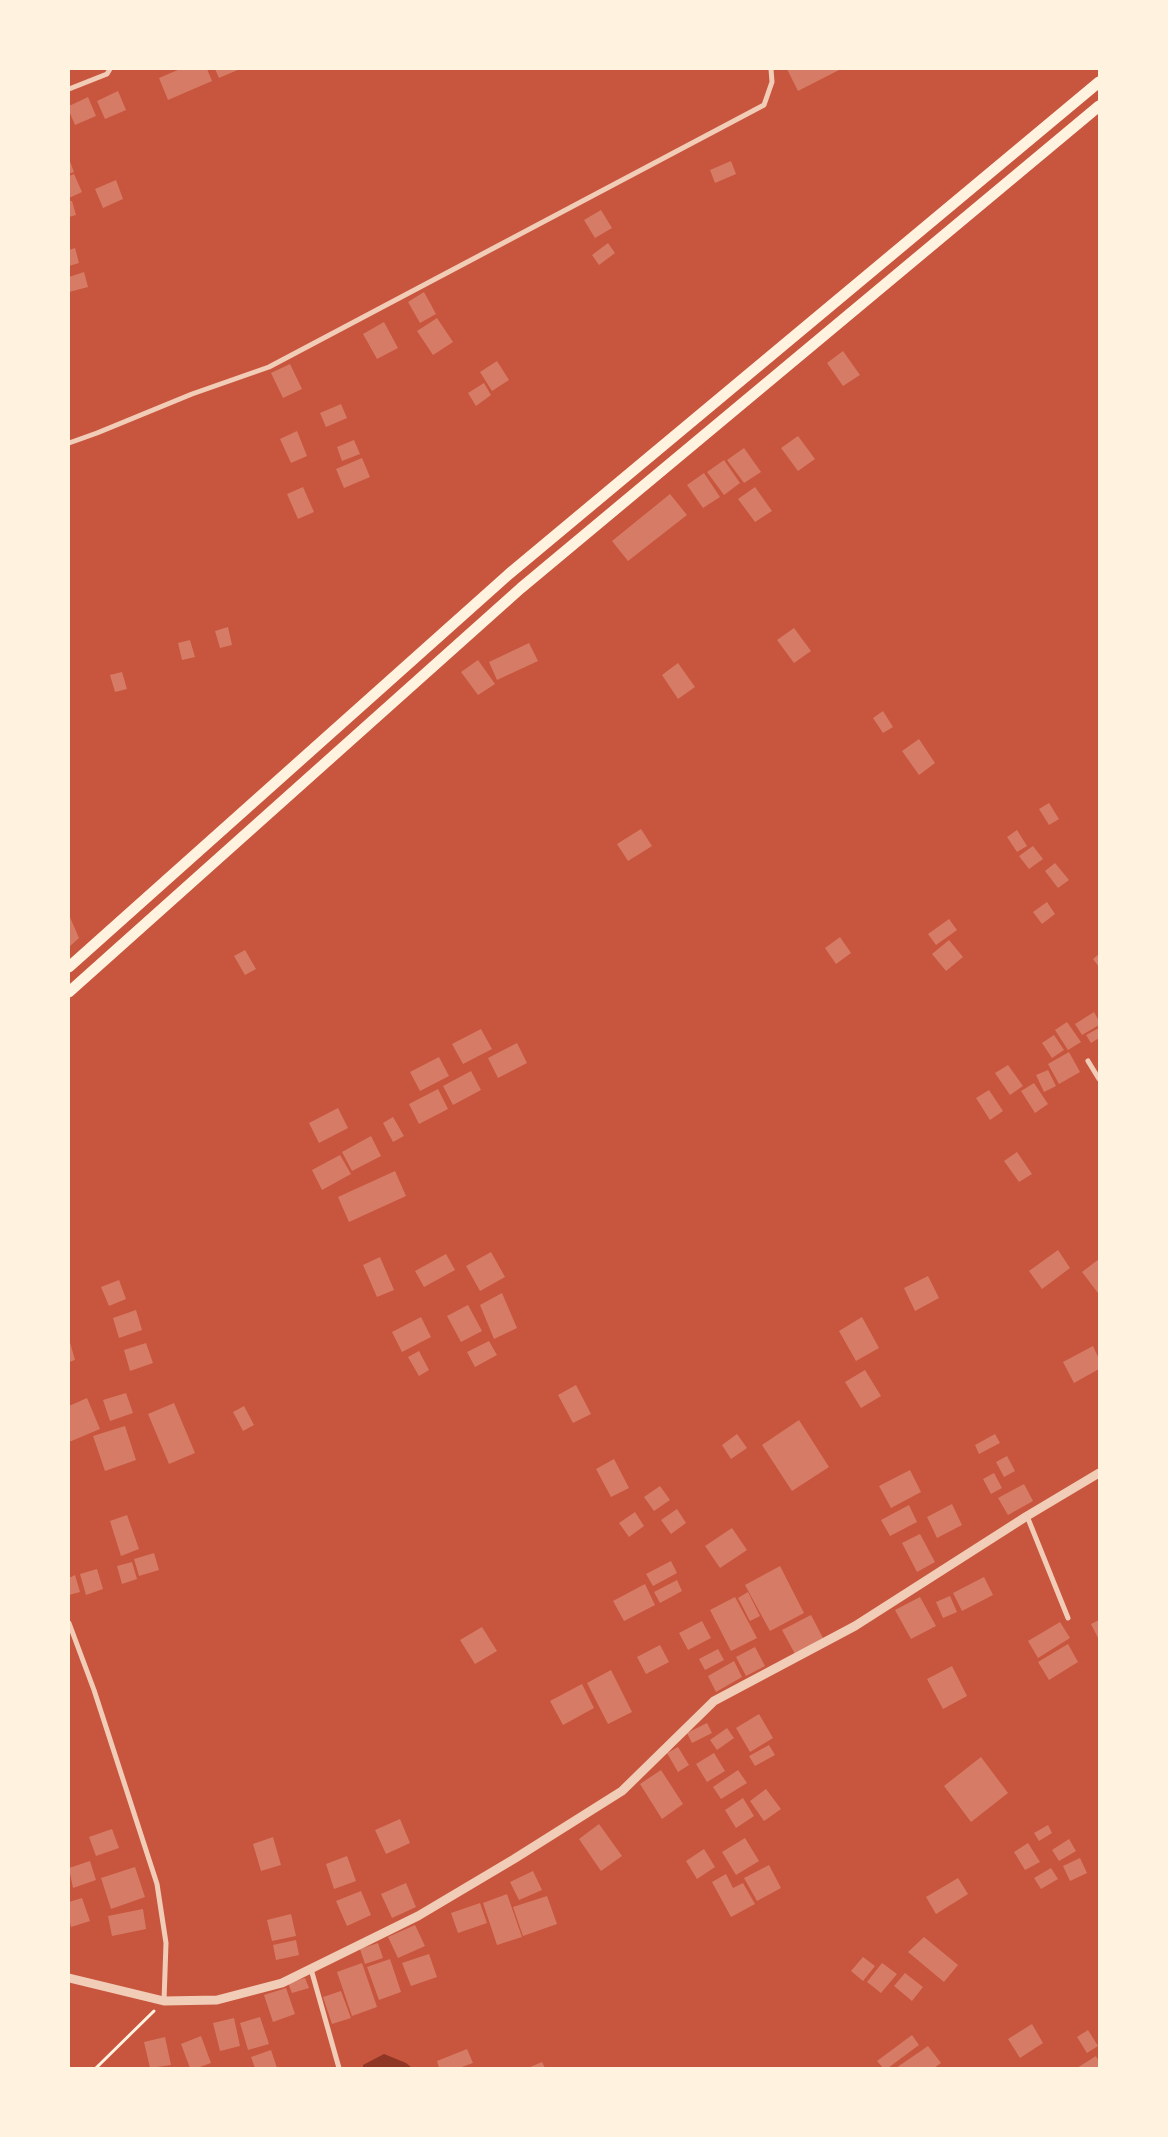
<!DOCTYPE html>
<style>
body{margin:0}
#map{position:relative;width:1168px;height:2137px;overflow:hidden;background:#c8553d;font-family:Cabin,sans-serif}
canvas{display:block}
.frame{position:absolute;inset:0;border:70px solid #fff3e0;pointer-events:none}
</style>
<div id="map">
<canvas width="1168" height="2137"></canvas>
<div class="frame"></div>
</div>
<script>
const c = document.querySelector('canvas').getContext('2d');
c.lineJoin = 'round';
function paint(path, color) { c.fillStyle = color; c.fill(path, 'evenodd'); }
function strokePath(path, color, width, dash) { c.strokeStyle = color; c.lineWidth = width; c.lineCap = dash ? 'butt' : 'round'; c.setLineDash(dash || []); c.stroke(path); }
paint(new Path2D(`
 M384 2054 406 2063 412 2068H363V2065Z`), '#8f3625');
paint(new Path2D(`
 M180 69H207L212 81 168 100 159 78Z
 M215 69H240L219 78Z
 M787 69H841L798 91Z
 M118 91 126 110 105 119 97 101Z
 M88 97 96 116 75 125 69 111V106Z
 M69 159 74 172 69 174Z
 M731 161 736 174 715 183 710 170Z
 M74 174 82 192 69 198V176Z
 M116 180 123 199 103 208 95 189Z
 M69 201H72L76 215 69 217Z
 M601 210 612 228 595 238 584 220Z
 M608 243 615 253 599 265 592 255Z
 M75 248 79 263 69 266V250Z
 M84 272 88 287 69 292V277Z
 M424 292 436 314 420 323 408 302Z
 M437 318 453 342 433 355 417 331Z
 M384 322 398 348 377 359 363 334Z
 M843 351 860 375 843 386 827 363Z
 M497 361 509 380 492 391 480 372Z
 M290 364 302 389 283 398 271 373Z
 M484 383 491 395 476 406 468 393Z
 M341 404 347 418 326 427 320 413Z
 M297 431 307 456 291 463 280 439Z
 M798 436 815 459 798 471 781 448Z
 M354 440 360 454 342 461 337 447Z
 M744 448 761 472 744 483 727 460Z
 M362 458 370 477 344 488 336 469Z
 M724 460 740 483 724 495 707 472Z
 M704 473 720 497 703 508 687 485Z
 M303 487 314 512 298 519 287 494Z
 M755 487 772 511 755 522 738 499Z
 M670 494 687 515 628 561 612 541Z
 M228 627 232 645 220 648 215 631Z
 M794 628 811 651 794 663 777 640Z
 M190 640 195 657 182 660 178 643Z
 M529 643 538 661 497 680 489 662Z
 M478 660 495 684 478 695 461 672Z
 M678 663 695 687 678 699 662 675Z
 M122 672 127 689 115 692 110 675Z
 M883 711 893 727 883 733 873 718Z
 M919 739 935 763 919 775 902 751Z
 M1049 803 1059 819 1049 825 1039 809Z
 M641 829 652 846 628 861 617 844Z
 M1017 830 1027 846 1017 852 1007 837Z
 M1033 846 1043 859 1029 869 1019 856Z
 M1055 863 1069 880 1058 888 1045 871Z
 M1047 902 1055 914 1042 924 1033 912Z
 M69 915 79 938 69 947Z
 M949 919 957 930 936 945 928 934Z
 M840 937 851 953 836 964 825 948Z
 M949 940 963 957 946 971 932 954Z
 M245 950 256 969 245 975 234 956Z
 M1099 954V967L1093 959Z
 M1094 1012 1099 1021V1025L1082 1035 1075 1024Z
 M1067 1022 1081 1042 1068 1050 1055 1030Z
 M1099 1028V1038L1091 1043 1086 1035Z
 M481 1029 492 1049 463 1064 452 1044Z
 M1054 1035 1064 1050 1052 1058 1042 1043Z
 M517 1043 527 1063 498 1078 488 1058Z
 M1069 1052 1080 1072 1059 1084 1048 1064Z
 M439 1057 449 1076 420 1091 410 1072Z
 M1008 1065 1023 1086 1010 1095 995 1073Z
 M1048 1070 1056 1086 1044 1092 1036 1075Z
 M471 1071 481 1090 453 1105 443 1086Z
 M1034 1083 1048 1104 1035 1113 1021 1091Z
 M438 1089 448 1109 419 1124 409 1104Z
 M989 1090 1003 1111 990 1120 976 1098Z
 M338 1108 348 1128 319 1143 309 1123Z
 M393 1117 404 1136 393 1142 383 1123Z
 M371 1136 381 1156 352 1171 342 1152Z
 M1017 1152 1032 1174 1019 1182 1004 1161Z
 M340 1155 351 1174 322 1190 312 1170Z
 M395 1171 406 1196 349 1222 338 1197Z
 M1058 1250 1070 1268 1042 1289 1029 1271Z
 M491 1252 505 1277 480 1291 466 1266Z
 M446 1254 455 1270 424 1287 415 1271Z
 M380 1257 394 1290 377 1297 363 1265Z
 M1099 1259V1291L1098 1293 1082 1272Z
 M928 1276 939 1298 915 1311 904 1288Z
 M119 1280 126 1299 109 1306 101 1287Z
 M502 1293 517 1328 494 1339 480 1305Z
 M468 1305 482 1331 461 1342 447 1316Z
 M136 1310 142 1330 119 1338 113 1318Z
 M421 1317 431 1337 402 1352 392 1332Z
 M862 1317 879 1348 856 1361 839 1331Z
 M69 1339 75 1360 69 1362Z
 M489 1341 497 1355 475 1367 467 1352Z
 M146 1343 153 1363 130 1371 124 1350Z
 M1093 1346 1099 1359V1369L1074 1383 1063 1362Z
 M419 1351 429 1370 419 1376 408 1357Z
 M865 1370 881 1396 861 1408 845 1382Z
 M576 1385 591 1414 573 1423 558 1395Z
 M126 1393 133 1413 110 1421 103 1400Z
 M87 1398 100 1429 69 1442V1406Z
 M174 1403 195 1453 169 1464 148 1414Z
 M244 1406 254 1425 243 1431 233 1412Z
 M799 1420 829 1467 792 1491 762 1445Z
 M125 1426 136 1460 105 1471 93 1436Z
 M737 1434 747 1448 731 1459 722 1445Z
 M995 1434 1000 1443 979 1454 975 1445Z
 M1007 1456 1015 1471 1004 1477 996 1462Z
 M614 1459 629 1488 611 1497 596 1469Z
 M910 1470 921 1492 891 1508 879 1486Z
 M994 1473 1002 1488 991 1494 983 1479Z
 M1024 1484 1033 1501 1008 1515 998 1498Z
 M660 1486 670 1500 654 1511 644 1497Z
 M952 1504 962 1525 937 1538 927 1517Z
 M909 1505 917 1522 890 1536 881 1520Z
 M677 1509 686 1523 671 1534 661 1520Z
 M635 1512 644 1526 629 1537 619 1523Z
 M127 1515 139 1549 121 1556 110 1521Z
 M732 1528 747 1550 720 1568 705 1546Z
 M920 1534 935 1562 917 1572 902 1543Z
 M154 1553 159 1570 139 1576 134 1559Z
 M671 1561 677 1573 653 1586 646 1574Z
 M132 1562 137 1579 122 1584 117 1566Z
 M780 1566 804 1613 770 1631 745 1585Z
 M97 1569 103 1589 86 1595 80 1574Z
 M75 1575 80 1592 69 1595V1578Z
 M984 1577 993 1595 962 1611 953 1593Z
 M677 1580 682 1591 660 1603 654 1592Z
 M645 1584 655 1605 624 1621 613 1601Z
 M748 1592 760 1616 750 1621 738 1598Z
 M950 1596 957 1612 943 1618 936 1602Z
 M735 1597 757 1638 731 1651 710 1610Z
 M920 1597 936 1626 911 1639 895 1610Z
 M811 1615 823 1638 795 1654 782 1630Z
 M1099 1620V1640L1091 1624Z
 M702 1621 711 1638 688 1650 679 1633Z
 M1060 1622 1070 1638 1038 1658 1028 1641Z
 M482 1627 497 1651 475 1664 460 1640Z
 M1068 1644 1078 1662 1049 1680 1038 1662Z
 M660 1645 669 1662 646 1674 637 1657Z
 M755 1647 765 1666 746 1676 736 1657Z
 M718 1649 724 1660 705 1670 699 1659Z
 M734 1661 742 1677 716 1692 708 1676Z
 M952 1666 967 1696 943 1709 927 1679Z
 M611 1670 632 1712 608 1724 587 1683Z
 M582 1684 594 1708 563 1725 550 1701Z
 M759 1714 773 1738 750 1752 736 1728Z
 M707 1723 712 1733 692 1743 687 1733Z
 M727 1728 734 1738 717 1750 710 1740Z
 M769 1745 775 1755 755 1766 749 1756Z
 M678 1747 689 1765 678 1772 667 1753Z
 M714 1753 725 1771 707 1782 696 1764Z
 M981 1757 1008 1793 971 1822 944 1786Z
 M661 1770 683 1804 662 1819 640 1784Z
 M738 1770 747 1783 721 1799 713 1787Z
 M766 1789 781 1809 764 1821 750 1801Z
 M743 1798 754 1816 736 1828 725 1810Z
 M400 1819 410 1843 386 1854 375 1830Z
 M599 1824 622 1856 601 1871 579 1839Z
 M1048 1825 1052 1833 1039 1841 1034 1833Z
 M112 1829 119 1848 96 1856 89 1837Z
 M273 1837 281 1865 261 1871 253 1844Z
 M745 1838 759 1861 736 1875 722 1852Z
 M1069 1839 1076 1851 1059 1861 1052 1850Z
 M1028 1843 1040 1862 1025 1870 1014 1852Z
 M704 1849 715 1867 697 1879 686 1861Z
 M347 1856 356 1881 334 1889 326 1864Z
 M1080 1858 1087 1873 1070 1881 1063 1866Z
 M90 1861 96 1880 73 1888 69 1868Z
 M769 1865 781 1888 757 1901 744 1878Z
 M135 1867 145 1897 111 1909 101 1878Z
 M1051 1868 1058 1879 1041 1889 1034 1878Z
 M533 1871 542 1890 519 1900 510 1882Z
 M726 1874 733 1888 743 1883 755 1904 731 1917 712 1882Z
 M958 1878 968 1894 936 1914 926 1897Z
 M406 1883 416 1907 392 1918 381 1894Z
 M361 1891 371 1915 347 1926 336 1901Z
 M507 1894 522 1937 497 1945 483 1903Z
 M547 1896 557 1924 523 1936 513 1907Z
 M82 1898 90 1921 71 1927 69 1918V1902Z
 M480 1903 487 1923 458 1933 451 1913Z
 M143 1909 146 1929 112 1936 108 1916Z
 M291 1914 296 1936 272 1941 267 1920Z
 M415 1925 425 1946 398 1958 388 1937Z
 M924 1937 958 1965 944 1982 908 1952Z
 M296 1940 299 1955 276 1960 273 1945Z
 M378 1943 383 1958 365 1964 360 1949Z
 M429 1954 437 1977 411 1986 402 1963Z
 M863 1957 875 1966 863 1981 851 1971Z
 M390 1959 401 1992 379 2000 367 1967Z
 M362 1963 377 2007 352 2016 337 1972Z
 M882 1963 897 1974 881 1993 867 1982Z
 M905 1973 923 1987 912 2001 894 1986Z
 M305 1978 309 1988 292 1993 288 1983Z
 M286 1988 295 2014 273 2022 264 1995Z
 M341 1991 351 2018 332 2024 323 1997Z
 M260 2017 269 2044 248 2050 240 2023Z
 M234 2018 240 2046 220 2051 213 2023Z
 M1032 2024 1043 2043 1020 2058 1008 2039Z
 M1088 2030 1098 2046 1087 2053 1077 2037Z
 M912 2035 919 2045 888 2068H883L877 2061Z
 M201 2036 211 2063 197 2068H190L181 2044Z
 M165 2037 171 2065 150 2068 144 2042Z
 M928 2046 941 2063 934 2068H896Z
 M467 2049 473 2063 459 2068H439L437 2061Z
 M271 2050 277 2068H255L251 2057Z
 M1096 2056 1099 2062V2068H1077Z
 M542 2062 545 2068H528Z`), '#d67c66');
strokePath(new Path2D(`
 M96 2068 154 2011`), '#fff3e0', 3);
strokePath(new Path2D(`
 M69 89 107 74 110 69
 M69 443 97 433 192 394 269 367 764 105 772 82 771 69
 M1088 1061 1099 1079
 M1027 1516 1068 1618
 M69 1623 94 1690 157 1884 166 1943 164 2001
 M311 1969 339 2068`), '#f1ccb7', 5);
strokePath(new Path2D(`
 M69 1978 164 2001 217 2000 282 1983 418 1916 514 1859 622 1791 714 1701 855 1626 1027 1516 1099 1473`), '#f1ccb7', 9);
strokePath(new Path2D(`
 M69 967 509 574 1099 82
 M69 992 521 588 1099 106`), '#fff3e0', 11);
</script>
